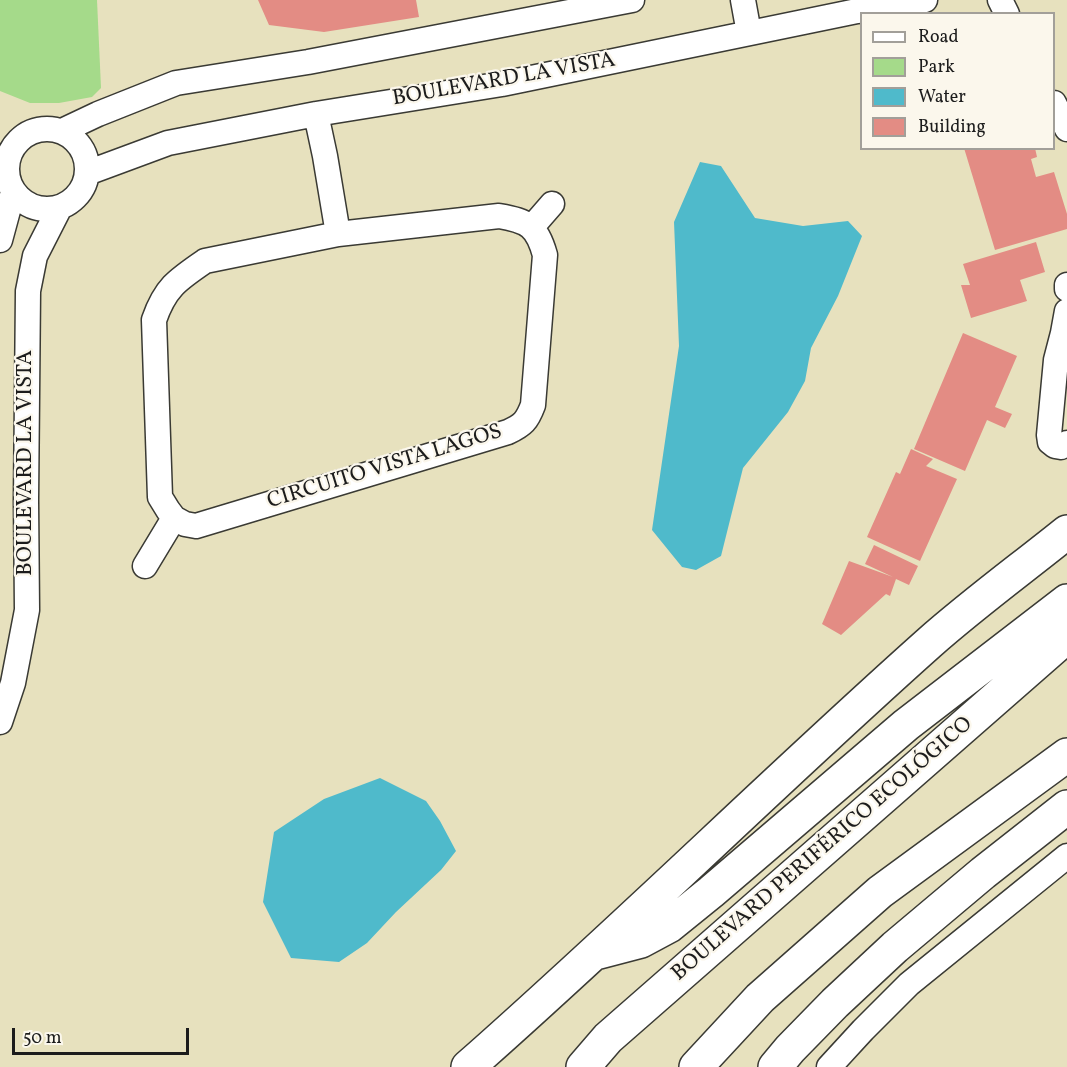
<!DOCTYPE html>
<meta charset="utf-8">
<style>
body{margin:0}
#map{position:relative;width:1067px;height:1067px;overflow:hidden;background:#e7e1be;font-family:Vollkorn,serif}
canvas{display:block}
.legend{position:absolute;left:860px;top:12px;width:195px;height:138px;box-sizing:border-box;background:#fbf7ec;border:2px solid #a29f99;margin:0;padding:8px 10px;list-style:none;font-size:18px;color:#1c1c1c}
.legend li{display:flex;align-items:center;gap:12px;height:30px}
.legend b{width:30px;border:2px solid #a29f99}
.scale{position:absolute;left:12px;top:1028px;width:177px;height:27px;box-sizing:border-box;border:3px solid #1c1c1c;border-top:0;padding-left:8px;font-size:18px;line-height:21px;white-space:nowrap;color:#1c1c1c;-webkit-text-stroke:4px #fbf7ec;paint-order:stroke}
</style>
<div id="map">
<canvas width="1067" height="1067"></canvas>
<ul class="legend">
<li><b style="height:8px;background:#fff"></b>Road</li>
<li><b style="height:16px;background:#a5da8a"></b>Park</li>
<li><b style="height:16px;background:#4fbacb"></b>Water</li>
<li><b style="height:16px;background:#e38c84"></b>Building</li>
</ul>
<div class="scale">50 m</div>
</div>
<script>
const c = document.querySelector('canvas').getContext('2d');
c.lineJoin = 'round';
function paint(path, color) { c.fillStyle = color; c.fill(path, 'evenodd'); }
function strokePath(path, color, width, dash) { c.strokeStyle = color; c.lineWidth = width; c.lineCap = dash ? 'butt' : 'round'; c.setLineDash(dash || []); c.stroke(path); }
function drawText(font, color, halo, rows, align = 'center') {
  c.font = font + ' Vollkorn,serif'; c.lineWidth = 4.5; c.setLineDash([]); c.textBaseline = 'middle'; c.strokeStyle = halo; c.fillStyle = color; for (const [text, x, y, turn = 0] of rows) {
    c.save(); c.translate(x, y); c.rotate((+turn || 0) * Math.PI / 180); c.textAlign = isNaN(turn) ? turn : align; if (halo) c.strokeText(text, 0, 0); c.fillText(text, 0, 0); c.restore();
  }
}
paint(new Path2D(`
 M0 0H97L101 88 92 97 59 103H30L0 91Z`), '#a5da8a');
paint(new Path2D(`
 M700 162 721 166 755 218 803 226 848 221 862 236 838 296 811 348 805 381 788 412 743 468 721 556 696 570 682 567 652 530 679 346 674 222Z
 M380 778 426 801 440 821 456 851 441 870 396 912 367 943 339 962 291 958 263 902 274 832 324 799Z`), '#4fbacb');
paint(new Path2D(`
 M258 0H416L419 17 324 32 269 25Z
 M964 148H1035L1037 157 1031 159 1036 177 1054 172 1067 214V229L995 250Z
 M1036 242 1045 272 1020 280 1027 301 971 318 961 285H970L963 264Z
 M963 333 1017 356 995 407 1012 414 1005 428 987 420 965 471 914 449Z
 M911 449 933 459 926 466 957 479 920 561 867 537 896 472 900 474Z
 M874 545 918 566 909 585 896 579 890 596 886 594 841 635 822 624 849 561 893 577 865 564Z`), '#e38c84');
const minor = new Path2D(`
 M743 0 749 33
 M1000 0 1007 14
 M1054 103 1067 129
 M316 114 325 156 338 234
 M7 169a40 40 0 1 1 80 0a40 40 0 1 1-80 0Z
 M62 131 98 114 176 83 308 62 632 0
 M87 173 168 143 316 114 502 84 857 11 904 5 925 0
 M532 227 552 204
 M0 240 13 192
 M1067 285V289
 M1067 311 1063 333 1056 360 1049 435 1050 442 1055 446 1061 447 1067 443
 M145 566 174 518 168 510 160 497 154 320C165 288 177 280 205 261L338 234 499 216C528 221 537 226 545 255L533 405C527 421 523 425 508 432L196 526 185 524 174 518
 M0 722 13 683 27 610 26 500 28 291 35 256 60 207
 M829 1067 863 1030 909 984 1067 856`);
const highway = new Path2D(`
 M599 952 641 941 669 926 711 892 906 725 1067 601
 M468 1067C625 929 773 782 929 643 973 604 1021 569 1067 532
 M583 1067 608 1038 1067 636
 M696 1067 760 998 880 892 1067 755
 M775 1067 790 1049 835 1003 895 947 983 873 1067 807`);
strokePath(minor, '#3a3a34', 27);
strokePath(highway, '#3a3a34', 36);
strokePath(minor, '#fff', 24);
strokePath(highway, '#fff', 33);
drawText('22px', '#1c1c1c', '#fbf7ec', [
 ["BOULEVARD LA VISTA",504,81,-10],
 ["BOULEVARD LA VISTA",27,463,-90],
 ["CIRCUITO VISTA LAGOS",385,468,-17],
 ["BOULEVARD PERIFÉRICO ECOLÓGICO",823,850,-41]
]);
</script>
